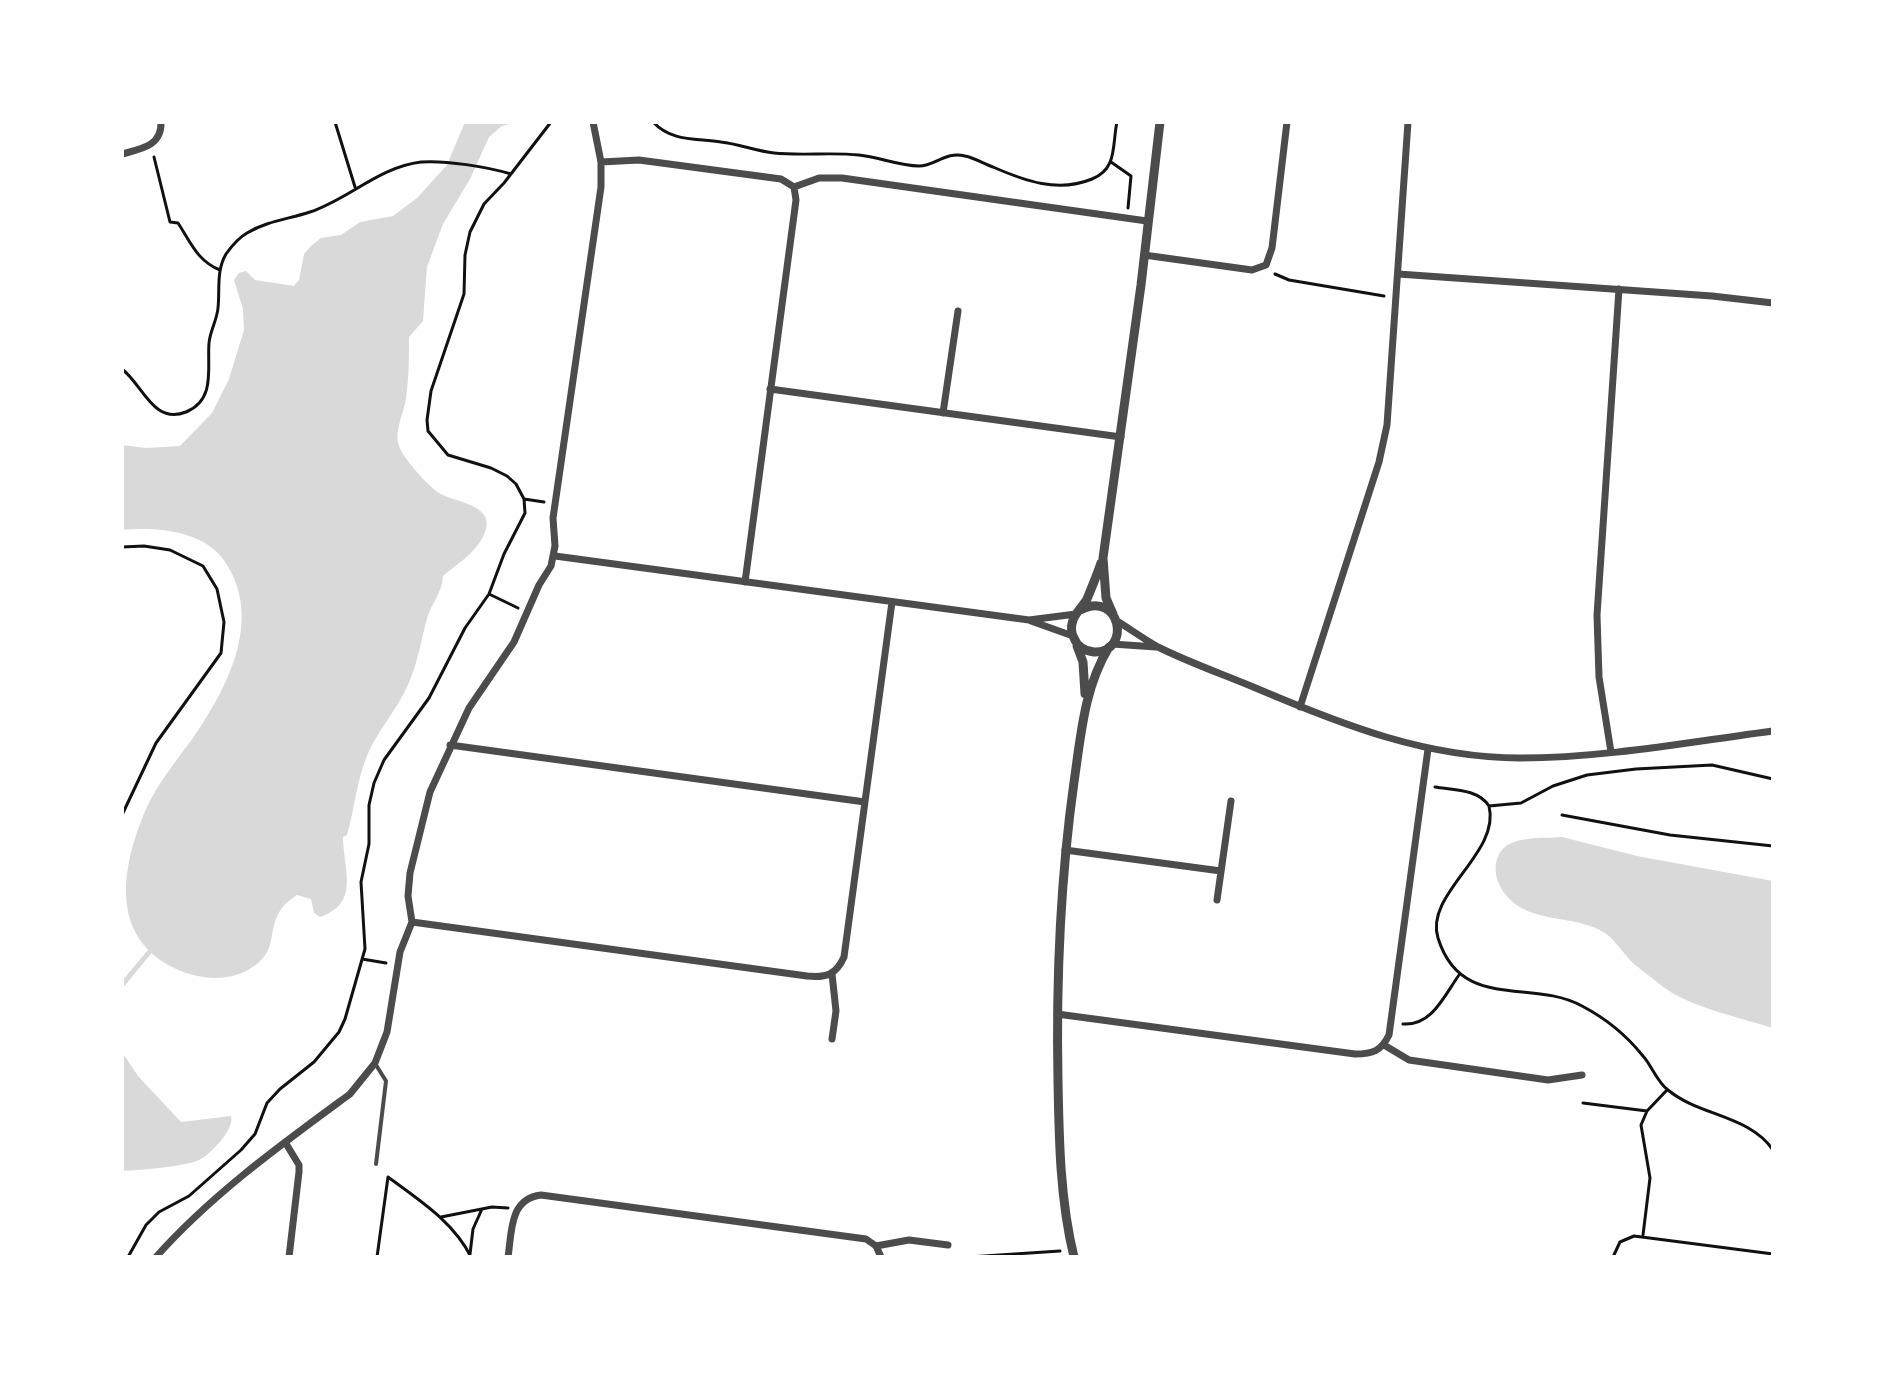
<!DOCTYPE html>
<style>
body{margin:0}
#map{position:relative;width:1895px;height:1379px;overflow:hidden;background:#fff;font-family:"Roboto Condensed",sans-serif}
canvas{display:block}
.frame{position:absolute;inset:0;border:124px solid #fff;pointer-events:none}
</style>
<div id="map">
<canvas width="1895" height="1379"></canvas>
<div class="frame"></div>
</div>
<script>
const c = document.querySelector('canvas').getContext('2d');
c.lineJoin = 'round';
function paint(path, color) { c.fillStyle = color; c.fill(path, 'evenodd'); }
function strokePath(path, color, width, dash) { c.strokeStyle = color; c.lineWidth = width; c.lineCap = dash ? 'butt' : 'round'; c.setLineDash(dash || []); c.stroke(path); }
paint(new Path2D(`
 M465 122H516L502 126 489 137 470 179 443 224 427 267 423 321 409 337C409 358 409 377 406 398 404 413 394 431 399 446 403 458 428 486 439 493 455 503 500 504 483 537 475 553 456 565 443 576 442 593 433 601 428 615 421 639 418 664 407 687 397 709 380 728 369 751 357 777 355 807 347 835L343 837C343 869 361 903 320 917L314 913 311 899 297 895C256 921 289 949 246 971 222 983 193 978 170 966 108 932 123 863 146 809 157 784 177 760 193 738 228 687 265 617 223 559 201 530 155 527 122 530V445L146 448 180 446 212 413 229 379 244 330 243 309 234 280 239 273 246 271 255 280 294 286 299 280 304 254 312 245 321 238 341 235 360 222 393 216 417 198 447 165Z
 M1562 837 1637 856 1773 881V1028C1740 1018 1704 1010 1674 994 1662 987 1651 977 1639 968 1626 959 1618 942 1605 933 1573 912 1524 927 1501 888 1496 879 1494 869 1497 859 1505 834 1540 839 1562 837Z
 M122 1052 138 1076 181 1122 231 1116C235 1129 211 1154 199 1160 183 1167 140 1170 122 1171Z`), '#d9d9d9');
strokePath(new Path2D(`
 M122 985 151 950`), '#d9d9d9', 5);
strokePath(new Path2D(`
 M335 122 355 187
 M653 122C672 142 695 138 721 142 739 144 756 151 774 153 802 156 831 152 859 155 879 157 899 166 919 166 935 166 946 151 965 156 975 158 984 164 993 167 1025 181 1058 193 1092 179 1118 169 1112 144 1117 122
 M154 157 170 222 178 223C190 241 197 261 220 270
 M1111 162 1131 176 1128 208
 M1275 274 1289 280 1384 296
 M122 369C143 385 153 425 186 412 216 400 207 368 209 343 210 331 217 320 218 308 220 290 216 271 226 254 231 247 240 237 247 233 267 221 289 219 310 212 349 199 379 167 421 162 445 160 488 167 511 174
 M524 499 544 502
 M122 547 144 546 170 550 203 566 217 589 224 622 221 653 156 743 122 815
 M489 594 518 608
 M1773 779 1712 765 1636 769 1587 775 1553 786 1521 803 1489 806C1501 853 1424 894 1438 938 1461 1012 1531 978 1582 1006 1605 1018 1627 1036 1643 1056 1652 1066 1657 1082 1668 1090 1699 1116 1749 1115 1773 1150
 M1435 787C1454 790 1478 789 1489 806
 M1562 815 1670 835 1773 846
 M362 959 386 963
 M1403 1024C1432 1026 1444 996 1459 975
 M1583 1103 1647 1111
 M441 1217 492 1207 508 1208
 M1643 1235 1650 1178 1641 1125 1647 1111 1667 1090
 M470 1254 473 1229 482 1209
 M128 1257 146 1225 159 1212 189 1196 241 1150 255 1134 267 1103 280 1089 314 1062 339 1032 345 1019 365 949 361 882 369 844V805L374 783 384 760 429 698 465 628 489 594 504 554 525 513 524 499 516 484 507 476 491 468 448 455 428 431 427 420 431 391 464 294 465 255 470 232 484 204 504 183 551 122
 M377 1257 388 1177C419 1200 454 1222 471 1257
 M969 1257 1060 1251
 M1613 1257 1620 1242 1634 1236 1773 1254`), '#111', 3);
strokePath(new Path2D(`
 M376 1065 386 1081 376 1164`), '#4c4c4c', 4);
strokePath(new Path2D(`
 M122 154C141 149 162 146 161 122
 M601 162 639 160 781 179 794 187 796 200 745 582
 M794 187 819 178H842L1147 221
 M1144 255 1252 270 1266 265 1272 248 1287 122
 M1398 274 1712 296 1773 303
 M770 389 1121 437
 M943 413 958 311
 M555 556 1029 620 1076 614
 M1031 621 1073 636
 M1117 621C1130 629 1144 639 1158 647 1190 663 1225 675 1258 689 1343 725 1427 758 1520 758 1604 758 1689 742 1773 731
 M1112 644 1156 647
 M1300 707 1379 462 1387 425 1408 122
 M450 745 865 802
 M1611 752 1599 677 1597 615 1619 289
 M1065 850 1221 871
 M1217 900 1231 801
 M412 922 807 976C826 978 836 975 844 957L892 602
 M832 974 836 1011 832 1039
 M1057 1014 1355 1054C1373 1054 1381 1051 1389 1035L1428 749
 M1384 1045 1409 1060 1548 1080 1582 1075
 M285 1142 299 1165V1172L289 1257
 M876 1246 909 1240 948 1245
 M156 1257C212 1194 282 1144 350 1094L375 1063 387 1032 400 952 412 922 408 896 410 873 430 792 469 708 514 642 539 585 551 566 555 546 553 518 601 187V162L593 122
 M508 1257C512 1232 509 1199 541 1195L866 1239 876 1246 881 1257`), '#4c4c4c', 7);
strokePath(new Path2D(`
 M1080 610C1121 589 1132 653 1094 652 1085 651 1077 646 1074 638 1071 633 1071 626 1073 620 1076 612 1083 606 1087 599 1092 587 1097 575 1101 563
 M1113 614 1106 598 1103 558 1141 285 1160 122
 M1077 646 1083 662 1085 694
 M1074 1257C1060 1200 1059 1139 1058 1081 1056 980 1060 882 1074 782 1081 735 1084 688 1109 647`), '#4c4c4c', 9);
</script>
